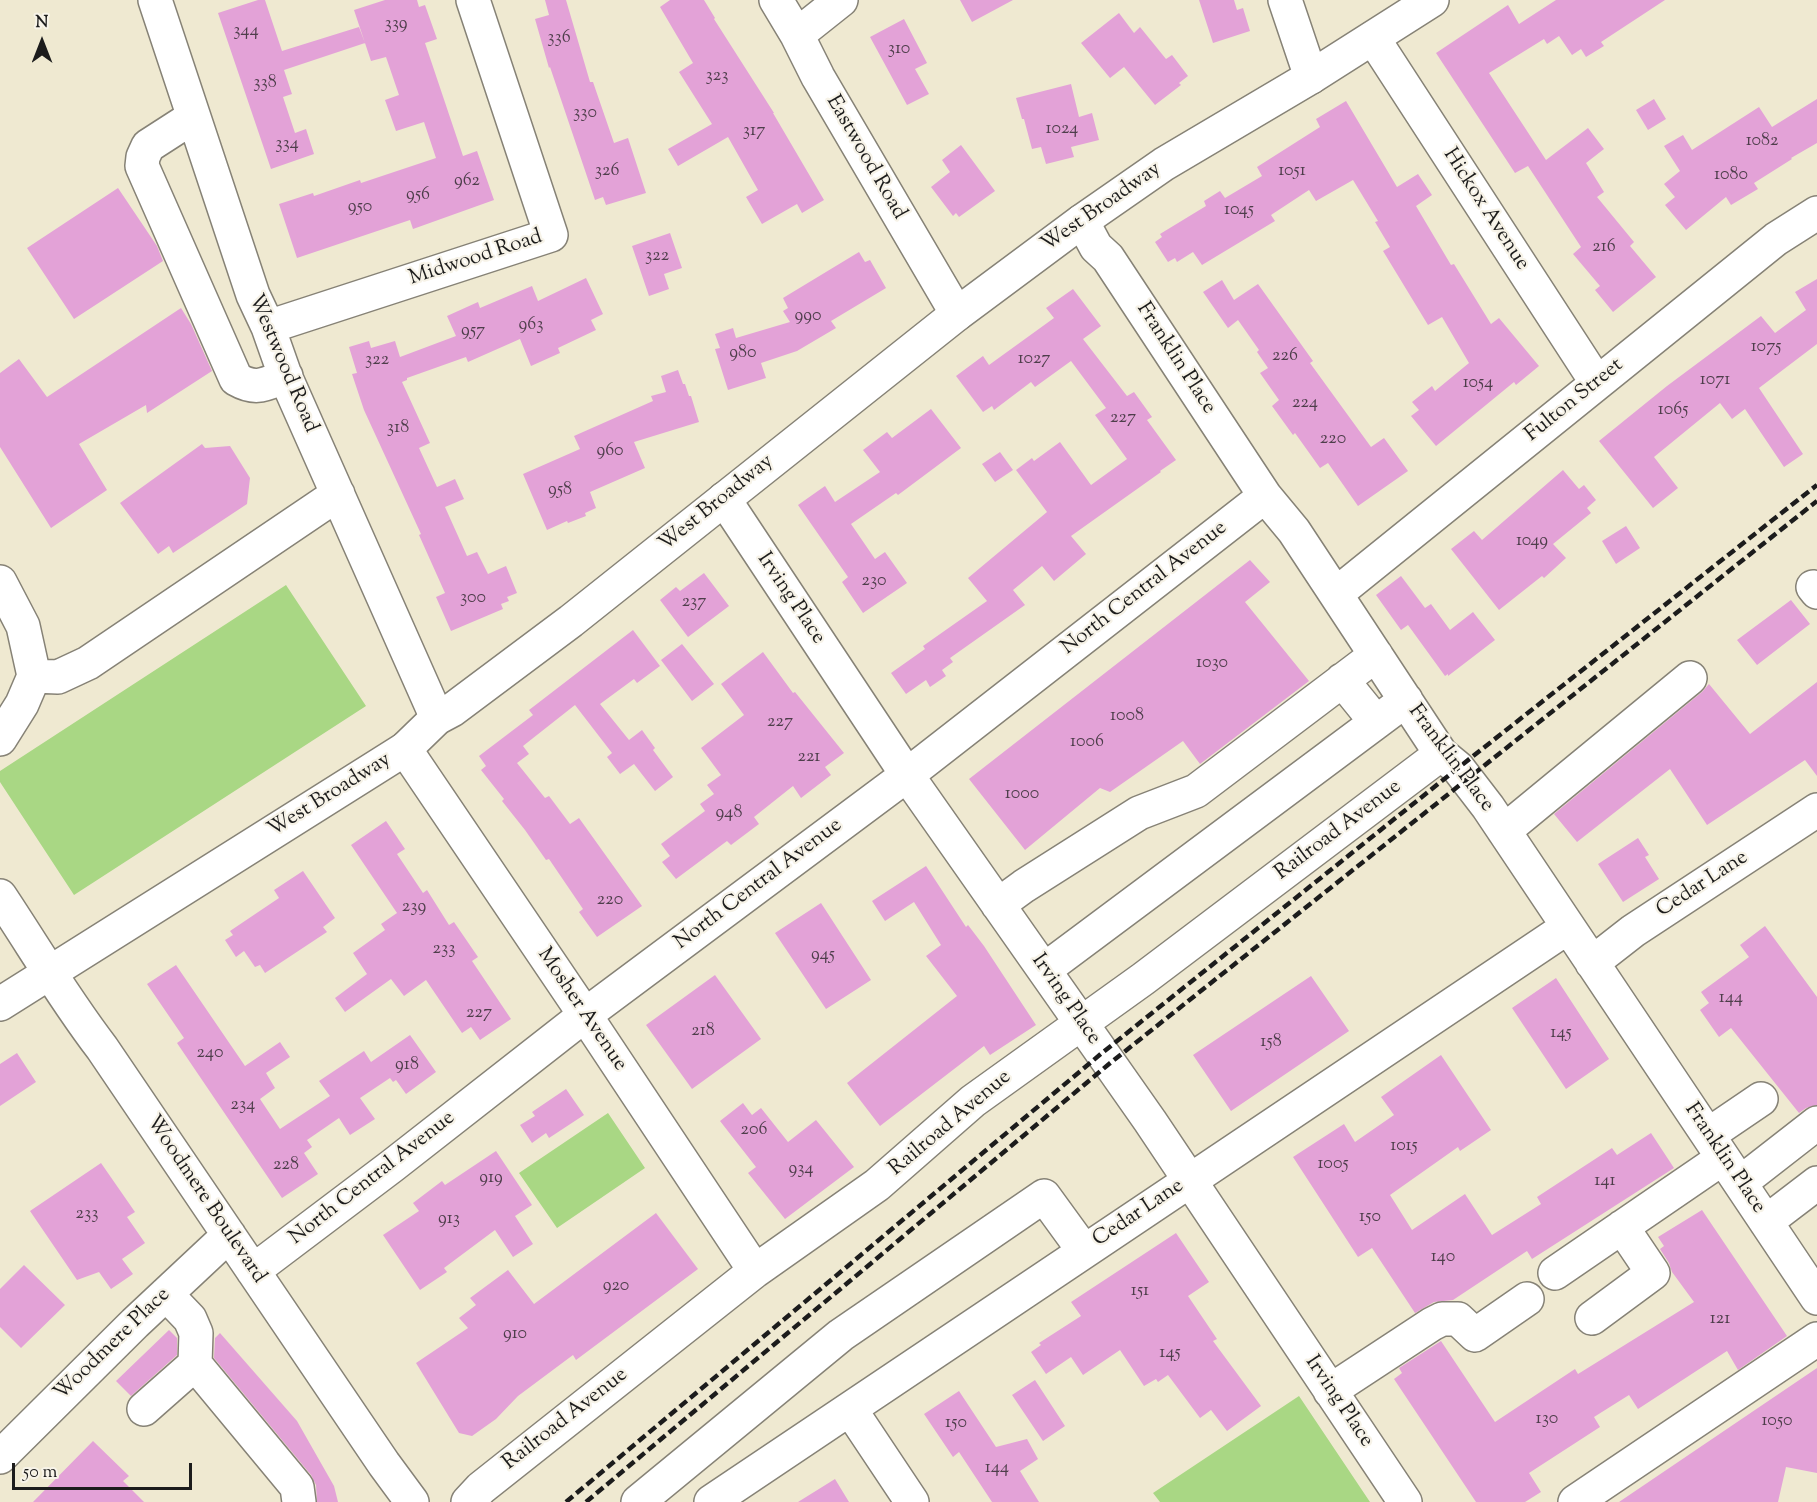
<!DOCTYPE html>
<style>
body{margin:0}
#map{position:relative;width:1817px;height:1502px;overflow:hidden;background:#efe9d1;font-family:"Sorts Mill Goudy",serif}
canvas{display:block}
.north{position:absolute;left:12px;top:12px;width:60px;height:60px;-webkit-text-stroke:4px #f7f3e8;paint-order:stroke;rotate:0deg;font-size:16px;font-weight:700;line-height:24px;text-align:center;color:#1c1c1c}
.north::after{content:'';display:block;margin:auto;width:21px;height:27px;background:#1c1c1c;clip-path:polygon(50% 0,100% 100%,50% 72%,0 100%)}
.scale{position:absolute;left:12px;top:1463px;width:180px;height:27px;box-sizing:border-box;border:3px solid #1c1c1c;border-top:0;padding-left:8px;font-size:18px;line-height:21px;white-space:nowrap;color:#1c1c1c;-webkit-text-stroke:4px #f7f3e8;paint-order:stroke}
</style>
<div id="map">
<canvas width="1817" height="1502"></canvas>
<div class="north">N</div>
<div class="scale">50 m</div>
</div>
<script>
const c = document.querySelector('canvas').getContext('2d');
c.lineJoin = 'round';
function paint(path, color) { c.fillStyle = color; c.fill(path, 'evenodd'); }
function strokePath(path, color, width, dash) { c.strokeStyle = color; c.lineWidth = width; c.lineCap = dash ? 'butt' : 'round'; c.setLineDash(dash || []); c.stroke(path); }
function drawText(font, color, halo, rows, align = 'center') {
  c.font = font + ' "Sorts Mill Goudy",serif'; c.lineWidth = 4.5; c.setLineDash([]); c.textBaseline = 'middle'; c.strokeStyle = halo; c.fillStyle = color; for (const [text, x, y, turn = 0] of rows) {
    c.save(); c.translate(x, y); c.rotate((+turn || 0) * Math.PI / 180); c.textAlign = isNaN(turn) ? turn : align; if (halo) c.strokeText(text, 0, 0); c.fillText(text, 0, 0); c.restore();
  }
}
paint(new Path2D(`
 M286 585 366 706 74 895 0 782V771Z
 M608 1113 645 1168 557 1228 519 1173Z
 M1299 1396 1370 1502H1160L1153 1493Z`), '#a9d784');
paint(new Path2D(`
 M258 0H265L282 51 359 27 365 43 284 70 292 94 283 97 295 133 306 129 314 154 271 169 218 13Z
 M385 0H417L419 7 425 5 437 39 425 43 463 156 477 151 494 200 413 229 410 220 297 258 279 204 313 193 314 196 360 180 361 183 436 158 424 122 396 131 385 100 399 95 386 57 371 61 354 10Z
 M545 0H566L590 82H593L614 143 628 138 646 193 606 205 603 197 595 200 550 67 549 68 535 19 549 15Z
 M670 0H704L715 18 714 19 774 113H773L824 200 802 213 797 204 762 224 746 197 758 190 728 137 678 166 668 149 712 124 679 72 693 63 660 7Z
 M960 0H1013L972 22Z
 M1199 0H1234L1237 10 1243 8 1250 31 1213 43Z
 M1556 0H1665L1601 42 1604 46 1586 57 1581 49 1572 55 1559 36 1547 44 1544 39 1489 73 1546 160 1588 128 1604 149 1586 163 1604 192 1597 197 1634 242 1630 246 1656 277 1613 312 1595 290 1600 286 1573 254 1581 247 1528 166 1515 173 1436 53 1508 5 1519 24Z
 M1119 13 1134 33 1140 27 1166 59 1172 55 1188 76 1179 83 1181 85 1155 105 1124 67 1110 78 1081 43Z
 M904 19 927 63 915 69 929 94 907 105 870 37Z
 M1071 84 1079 117 1092 113 1099 140 1071 147 1074 157 1046 164 1041 147 1032 149 1024 119H1022L1016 98Z
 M1654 99 1666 119 1648 130 1636 110Z
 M1817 99V143L1791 158 1792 159 1754 183 1758 189 1731 205 1726 197 1686 230 1665 205 1675 197 1664 184 1680 171 1664 146 1683 135 1692 150 1759 107 1772 127Z
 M1346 101 1397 187 1418 174 1432 195 1416 206 1451 265 1454 264 1491 324 1499 318 1539 366 1516 385 1514 382 1436 446 1411 416 1419 410 1412 402 1432 386 1435 391 1469 363 1442 317 1428 325 1383 251 1390 247 1375 222 1378 221 1353 180 1316 201 1309 190 1271 215 1275 221 1202 265 1193 252 1177 262 1175 258 1168 262 1155 242 1162 237 1160 234 1206 206 1204 201 1220 191 1225 198 1262 176 1257 167 1320 127 1316 119Z
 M961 145 995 191 959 217 956 213 953 216 931 187 950 172 942 160Z
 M118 188 157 246 163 261 74 319 27 248Z
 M670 233 682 268 664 274 669 289 649 296 632 246Z
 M859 252 865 262 870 260 886 288 831 321 836 328 797 351 761 363 766 378 728 390 715 349 720 348 715 334 733 328 736 338 790 322 783 311 788 308 783 298Z
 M586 278 603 314 591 320 596 330 558 348 560 353 531 366 520 339 468 362 466 357 407 378V380L402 382 430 443 419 448 437 487 455 479 464 499 445 507 467 556 477 552 488 574 506 566 517 593 507 597 509 601 501 604 503 609 451 631 436 597 445 593 419 535 421 534 364 410 352 374 357 373 349 347 369 341 371 348 395 341 400 357 456 336 447 316 478 302 480 308 532 286 538 301Z
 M1817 279V344L1759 388 1803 454 1784 467 1745 409 1732 419 1720 403 1654 457 1678 488 1653 508 1599 441 1667 386 1761 316 1775 333 1806 310 1795 292Z
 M1222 280 1234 300 1258 284 1313 361 1310 363 1371 447 1384 438 1408 471 1358 506 1328 463 1320 468 1295 433 1293 435 1272 406 1279 400 1260 373 1268 368 1257 352 1259 350 1238 320 1228 328 1203 292Z
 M1073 289 1101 326 1083 339 1127 396 1134 392 1152 417 1147 420 1176 460 1160 471 1161 472 1071 536 1086 554 1054 581 1042 566 1013 590 1025 605 950 658 953 662 942 670 946 676 930 687 926 680 906 694 891 673 925 649 923 646 987 601 968 578 1047 512 1016 470 1032 458 1034 461 1060 442 1091 485 1127 459 1095 415 1106 408 1071 361 1035 387 1031 382 994 410 992 406 983 412 956 376 983 356 989 365 1054 318 1046 308Z
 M181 308 191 324 212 371 147 413 146 405 79 444 107 490 51 528 0 447V373L19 359 47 397Z
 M678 370 683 384H685L689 396H691L699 422 634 442 645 468 590 492 596 508 585 513 586 516 568 523 567 521 547 530 523 474 580 449 574 436 653 401 651 396 666 392 661 376Z
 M931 409 961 448 898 495 896 493 851 524 875 559 885 552 907 583 863 613 842 582 848 577 798 505 825 486 835 502 880 472 863 450 887 432 892 438Z
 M202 444 205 448 230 446 250 478 247 504 173 553 169 546 158 554 120 503Z
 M1000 452 1013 470 995 482 982 464Z
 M1563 470 1579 489 1584 485 1596 500 1587 508 1591 513 1553 544 1566 558 1544 578 1542 576 1499 610 1451 549 1474 531 1482 540Z
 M1626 526 1640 548 1616 564 1602 541Z
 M1250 560 1270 582 1245 602 1309 681 1200 764 1183 741 1110 792 1100 788 1025 850 969 779Z
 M704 573 729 606 688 637 660 600 676 587 680 591Z
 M1401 576 1425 608 1431 604 1450 630 1473 612 1495 640 1448 676V674L1445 676 1408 625 1401 630 1376 595Z
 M1791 600 1810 624 1757 665 1737 640Z
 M633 630 660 666 637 683 634 679 600 704 629 740 642 730 655 748 653 750 673 777 655 791 634 764 620 774 607 757 612 753 575 705 523 746 529 754 517 763 545 798 549 796 570 824 579 818 642 906 597 937 579 912 583 909 549 859 546 860 525 830 502 801 504 799 481 770 486 766 479 756 533 715 529 710Z
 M682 644 714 684 692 701 661 660Z
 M763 652 793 693 795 692 844 753 825 767 831 775 801 798 793 786 754 817 759 824 731 845 727 841 676 879 662 862 670 856 661 844 705 811 700 804 714 794 707 785 721 775 701 748 744 715 721 684Z
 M1817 682V776L1805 760 1707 825 1670 769 1577 842 1554 814 1702 692 1709 684 1750 734Z
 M386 821 405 849 397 854 423 893 427 890 449 925 454 922 478 957 472 961 511 1019 480 1040 471 1027 462 1033 426 980 404 996 391 979 345 1012 335 998 367 974 353 953 385 930 381 924 397 913 351 845Z
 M1638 838 1649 855 1645 857 1659 879 1623 902 1598 864Z
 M926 866 966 927 968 925 984 946 1036 1025 990 1055 984 1046 880 1126 847 1083 957 996 926 956 941 945 914 902 885 921 872 901Z
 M303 871 335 918 323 927 327 932 265 973 260 965 255 967 244 951 236 957 225 940 233 935 230 931 279 898 274 890Z
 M821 903 871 980 826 1009 775 933Z
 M1765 926 1817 997V1105L1806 1108 1799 1113 1731 1028 1719 1037 1700 1010 1709 1003 1701 992 1749 957 1740 945Z
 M176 965 245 1066 280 1042 290 1057 266 1073 275 1088 260 1099 280 1129 330 1096 319 1081 364 1051 371 1062 410 1035 436 1072 406 1094 396 1080 393 1082 390 1078 360 1098 375 1119 350 1135 339 1118 307 1140 312 1147 304 1153 318 1174 282 1198 177 1043 184 1038 147 984Z
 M715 975 761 1039 692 1089 646 1025Z
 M1311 976 1349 1031 1231 1111 1193 1055Z
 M1556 978 1609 1059 1566 1089 1512 1008Z
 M17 1053 36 1082 0 1106V1064Z
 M1441 1055 1491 1130 1460 1151 1458 1147 1390 1195 1412 1230 1465 1194 1492 1235 1541 1204 1537 1197 1612 1148 1617 1155 1651 1133 1674 1168 1532 1259 1527 1251 1453 1300 1434 1302 1415 1313 1372 1248 1358 1257 1293 1157 1344 1124 1355 1142 1394 1115 1381 1097Z
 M566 1089 584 1115 549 1138 546 1133 532 1143 520 1125 535 1116 532 1112Z
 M743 1103 752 1115 761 1108 788 1142 816 1120 854 1167 785 1219 748 1173 756 1167 720 1121Z
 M496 1151 532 1205 515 1216 533 1244 513 1257 495 1230 444 1268 447 1272 420 1290 383 1235 419 1211 413 1203 442 1181 445 1185Z
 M101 1163 135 1212 127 1217 145 1243 122 1259 133 1274 111 1289 99 1272 77 1280 30 1211Z
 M1702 1210 1787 1336 1738 1370 1727 1351 1638 1409 1629 1395 1594 1417 1600 1427 1529 1473 1541 1492 1525 1502H1476L1394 1379 1402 1373 1399 1368 1441 1341 1495 1422 1575 1369 1578 1374 1694 1302 1672 1272 1669 1263 1660 1249 1664 1246 1658 1237Z
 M656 1213 698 1269 576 1360 573 1355 518 1396 496 1419 472 1436 459 1433 416 1363 468 1328 459 1318 476 1305 470 1298 508 1270 534 1304Z
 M1176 1233 1209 1282 1188 1296 1217 1339 1213 1341 1261 1406 1227 1431 1211 1410 1200 1418 1168 1375 1158 1382 1156 1379 1144 1386 1120 1350 1083 1375 1071 1357 1046 1374 1031 1352 1041 1345 1039 1343 1081 1316 1071 1302Z
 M24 1265 65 1305 21 1348 0 1327V1289Z
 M169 1330 177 1338V1355L131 1396 116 1381Z
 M220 1333 297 1421 334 1486 338 1502H317L316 1485 311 1475 214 1358 215 1338Z
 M1817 1368V1473L1786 1467 1778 1502H1619Z
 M1035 1380 1065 1426 1043 1441 1012 1395Z
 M959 1391 996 1447 1027 1439 1038 1459 1020 1471 1039 1502H992L959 1452 953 1457 924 1414Z
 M93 1441 129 1476 123 1481 144 1502H33Z
 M835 1479 849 1502H798Z`), '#e3a2d7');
const minor = new Path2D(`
 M155 0 253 295 268 327 286 378 437 718
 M776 0 797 35 818 77 957 314
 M1285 0 1311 77
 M797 35 841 0
 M1373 38 1597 383
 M193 117 148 146 143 157 142 166 236 379C257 391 265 384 286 376
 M1082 221 1096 247 1108 258 1265 496 1294 531 1441 754 1458 768 1488 807 1817 1298
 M268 327 551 235 473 0
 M724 499 907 775 1150 1121 1405 1502
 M0 582 23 626 34 676 22 704 0 739
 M1813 587 1817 592
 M1336 594 1776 239 1817 213
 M34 676 58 677 88 663 338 494
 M1342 680 1376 722
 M405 749 585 1015 755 1271
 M1504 831 1690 678
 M0 896C34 947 65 1000 102 1048L384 1464 412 1502
 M998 905 1024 886 1139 813 1196 791 1376 655
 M1592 963 1633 931 1817 810
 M1044 970 1406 700
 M1708 1135 1761 1099
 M1740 1183 1817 1123
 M1766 1222 1817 1183
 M253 1271 392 1166 585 1015 907 775 1265 496
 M1555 1273 1723 1158
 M166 1294 190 1319 196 1333 195 1364 297 1487 299 1502
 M1592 1318 1653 1273 1622 1227
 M1330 1391 1432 1324 1442 1319H1458L1475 1335 1527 1299
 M144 1409 195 1364
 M850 1409 912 1502
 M0 1457 135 1323 229 1235
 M468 1502 481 1488 755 1271 877 1185 973 1101 1143 979 1441 754
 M638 1502 841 1335 1044 1196 1084 1251
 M711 1502 1568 927
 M1575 1502 1817 1339`);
const major = new Path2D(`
 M0 1004 405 749 437 718 452 710 571 621 957 314 1082 221 1164 164 1311 77 1432 0`);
strokePath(minor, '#868276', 36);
strokePath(major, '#868276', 36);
strokePath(minor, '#fff', 33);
strokePath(major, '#fff', 33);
strokePath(new Path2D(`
 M566 1502 1102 1053 1458 768 1817 485
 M586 1502 1109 1064 1817 501`), '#1c1c1c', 4.5, [9, 4.5]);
drawText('18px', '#4e3e4b', null, [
 ["339",396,25],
 ["344",246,32],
 ["336",559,39],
 ["310",899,50],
 ["323",717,77],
 ["338",265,84],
 ["330",585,114],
 ["1024",1062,130],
 ["317",754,132],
 ["1082",1762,142],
 ["334",287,145],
 ["326",607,172],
 ["1051",1292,172],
 ["1080",1731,176],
 ["962",467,182],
 ["956",418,196],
 ["950",360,208],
 ["1045",1239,211],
 ["216",1604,248],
 ["322",657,257],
 ["990",808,317],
 ["963",531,326],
 ["957",473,332],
 ["1075",1766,348],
 ["980",743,354],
 ["226",1285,357],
 ["1027",1034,360],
 ["322",377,361],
 ["1071",1715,381],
 ["1054",1478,384],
 ["224",1305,404],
 ["1065",1673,411],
 ["227",1123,419],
 ["318",398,429],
 ["220",1333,440],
 ["960",610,452],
 ["958",560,491],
 ["1049",1532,542],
 ["230",874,582],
 ["300",473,599],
 ["237",694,603],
 ["1030",1212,664],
 ["1008",1127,717],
 ["227",780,723],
 ["1006",1087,743],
 ["221",809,758],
 ["1000",1022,795],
 ["948",729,814],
 ["220",610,901],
 ["239",414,908],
 ["233",444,950],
 ["945",823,956],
 ["144",1731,999],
 ["227",479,1014],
 ["218",703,1032],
 ["145",1561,1034],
 ["158",1271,1043],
 ["240",210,1054],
 ["918",407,1066],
 ["234",243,1106],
 ["206",754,1131],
 ["1015",1404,1147],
 ["1005",1333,1165],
 ["228",286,1166],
 ["934",801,1170],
 ["919",491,1179],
 ["141",1605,1182],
 ["233",87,1215],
 ["150",1370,1218],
 ["913",449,1220],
 ["140",1443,1258],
 ["920",616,1287],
 ["151",1140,1292],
 ["121",1720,1320],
 ["910",515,1335],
 ["145",1170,1354],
 ["130",1547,1420],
 ["1050",1777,1422],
 ["150",956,1424],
 ["144",997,1469]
]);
drawText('21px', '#1c1c1c', '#f7f3e8', [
 ["Eastwood Road",865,158,60],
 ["West Broadway",1102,208,-35],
 ["Hickox Avenue",1485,210,57],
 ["Midwood Road",476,259,-18],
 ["Franklin Place",1175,359,57],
 ["Westwood Road",282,364,67],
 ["Fulton Street",1575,401,-39],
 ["West Broadway",717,504,-39],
 ["North Central Avenue",1145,589,-38],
 ["Irving Place",790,599,56],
 ["Franklin Place",1450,759,53],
 ["West Broadway",330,796,-32],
 ["Railroad Avenue",1339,831,-37],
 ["North Central Avenue",759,885,-37],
 ["Cedar Lane",1703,885,-33],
 ["Irving Place",1065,1000,55],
 ["Mosher Avenue",581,1010,56],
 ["Railroad Avenue",951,1124,-40],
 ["Franklin Place",1724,1159,56],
 ["North Central Avenue",373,1179,-38],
 ["Woodmere Boulevard",205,1200,56],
 ["Cedar Lane",1139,1214,-34],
 ["Woodmere Place",113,1345,-44],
 ["Irving Place",1338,1402,56],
 ["Railroad Avenue",566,1420,-38]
]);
</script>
